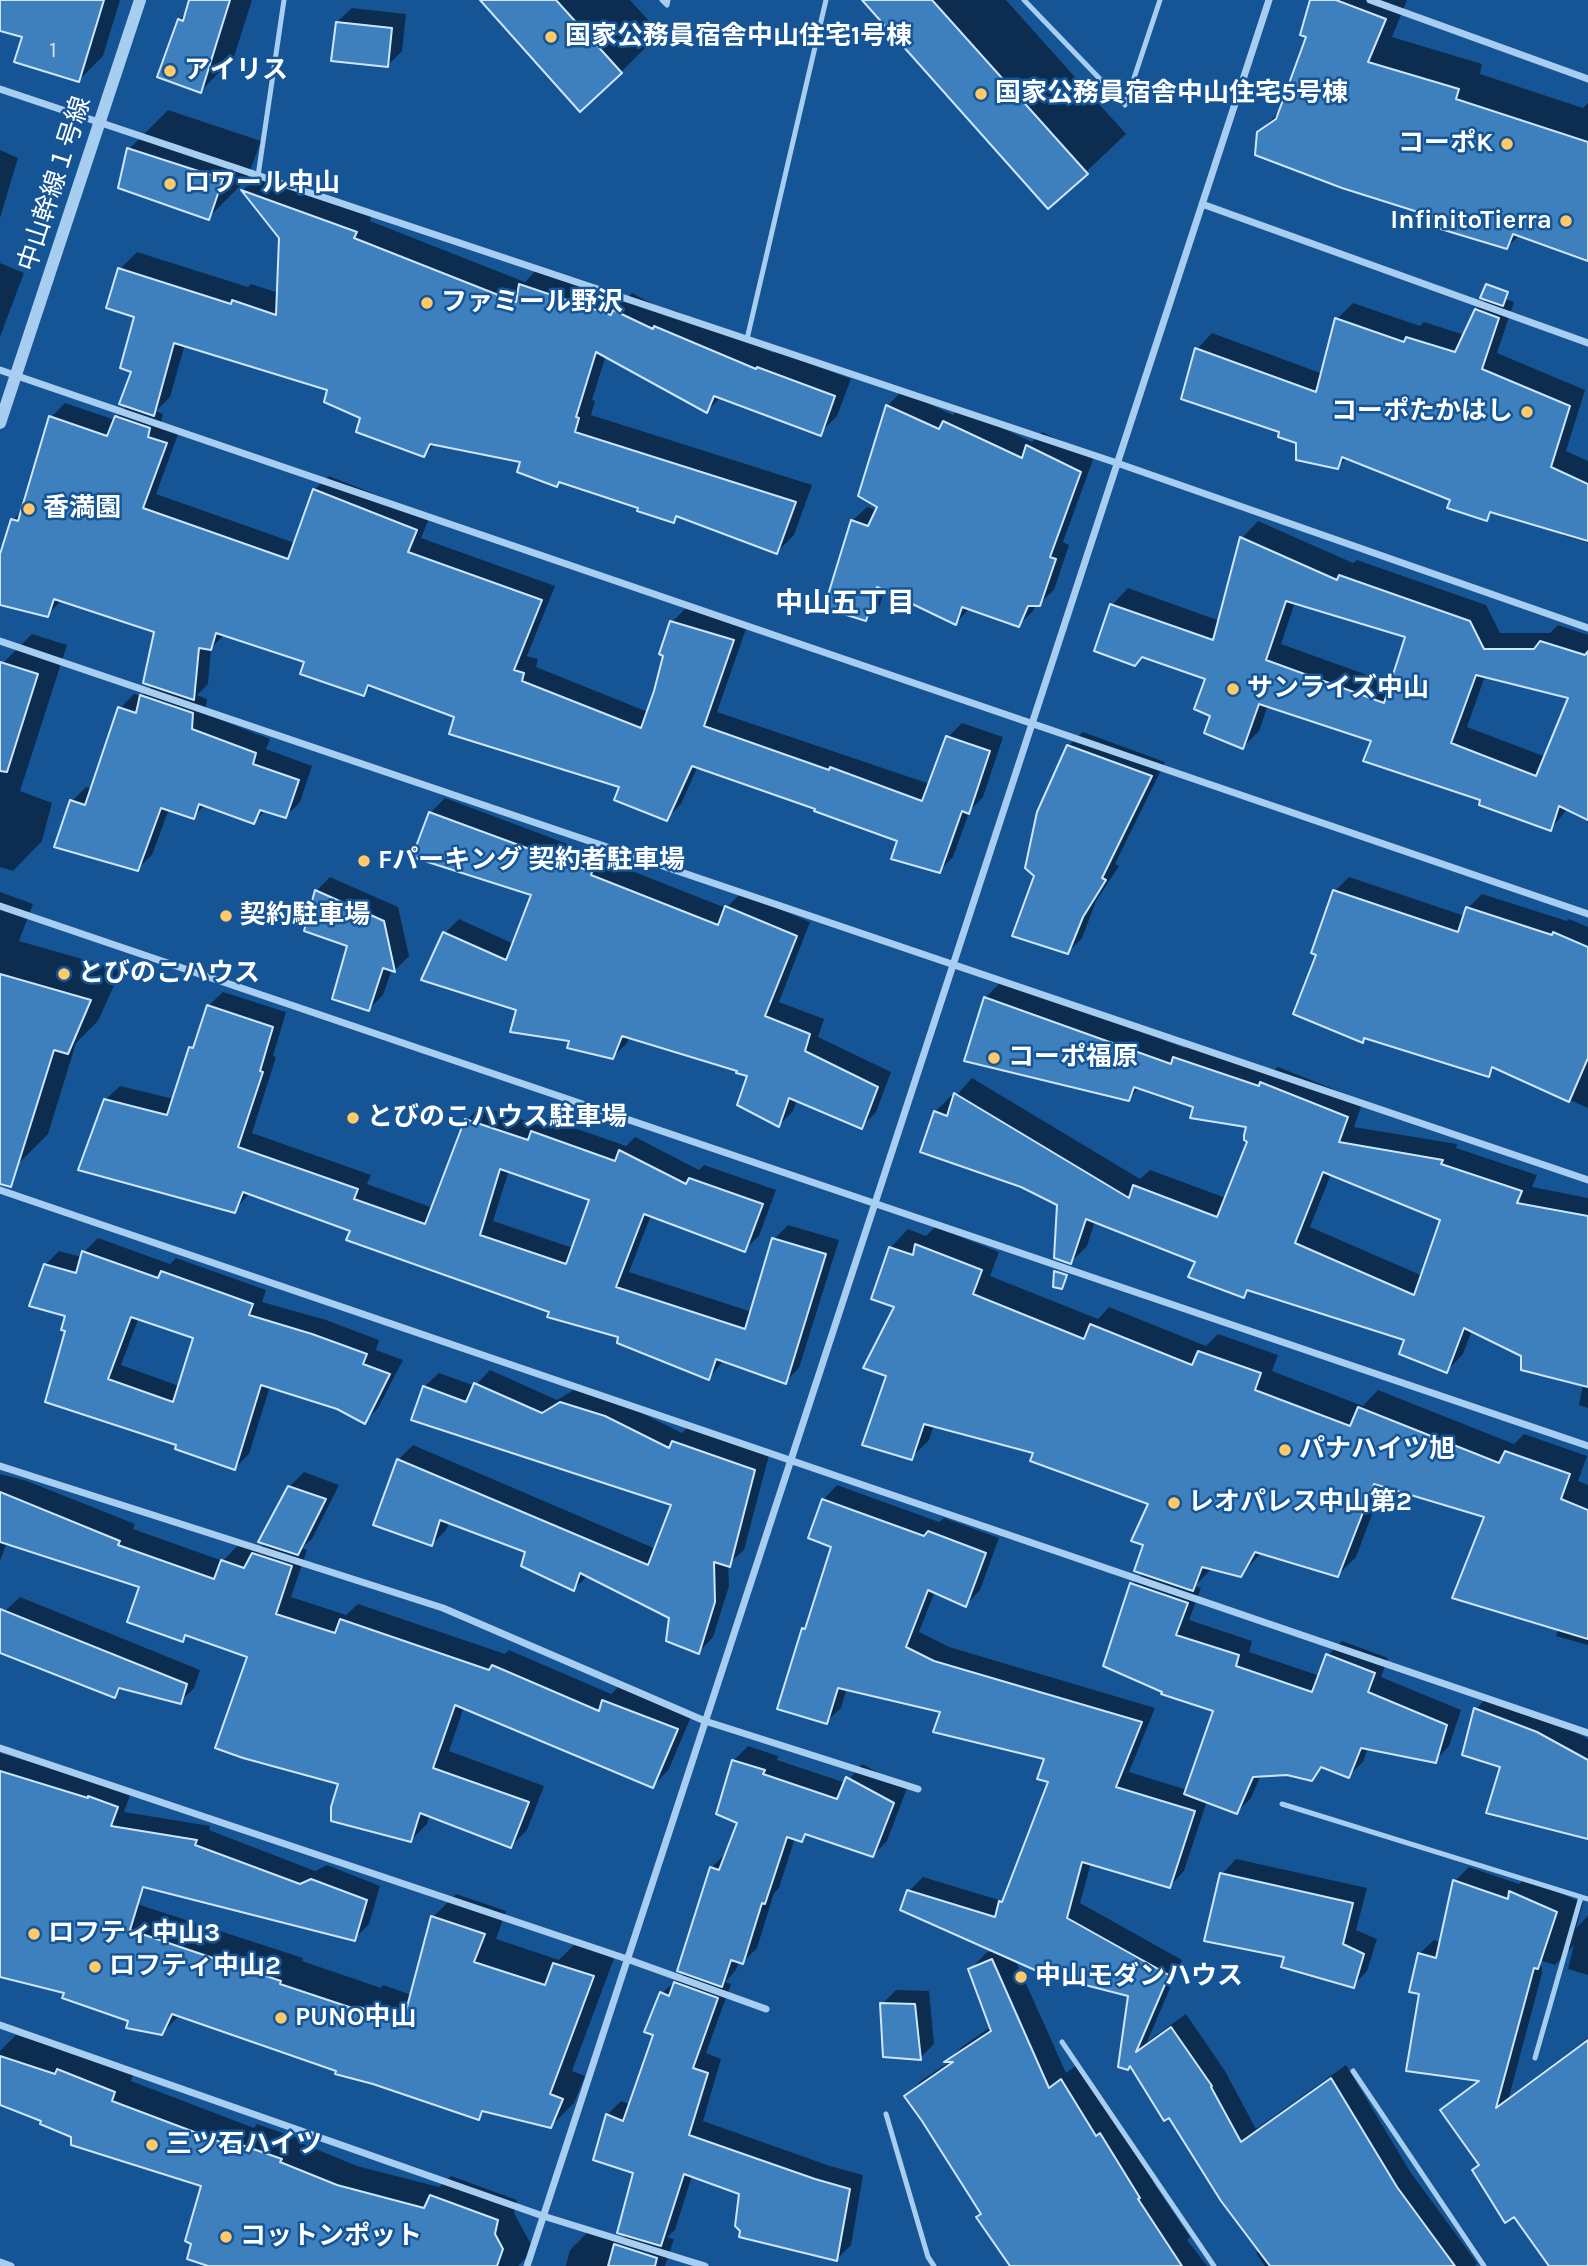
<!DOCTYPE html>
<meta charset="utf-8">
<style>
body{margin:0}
canvas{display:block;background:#165595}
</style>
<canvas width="1588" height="2266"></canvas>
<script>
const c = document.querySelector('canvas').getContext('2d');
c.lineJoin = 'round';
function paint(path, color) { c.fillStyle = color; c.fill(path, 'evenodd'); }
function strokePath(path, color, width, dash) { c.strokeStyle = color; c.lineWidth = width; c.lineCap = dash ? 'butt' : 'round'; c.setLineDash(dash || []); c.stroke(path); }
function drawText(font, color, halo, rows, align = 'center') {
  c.font = font + ' Karla,"Noto Sans JP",sans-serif'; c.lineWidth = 5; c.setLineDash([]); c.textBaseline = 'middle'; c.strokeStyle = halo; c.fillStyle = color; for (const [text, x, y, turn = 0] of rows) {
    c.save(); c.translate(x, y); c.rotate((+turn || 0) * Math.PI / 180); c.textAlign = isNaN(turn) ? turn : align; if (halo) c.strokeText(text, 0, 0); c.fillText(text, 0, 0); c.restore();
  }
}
paint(new Path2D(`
 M0 0H120L103 56 79 80 24 36 0 29Z
 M191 0H252L234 57 201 91 179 20 187 12Z
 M482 0H630L660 33 621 72Z
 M889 0H1006L1126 134 1049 207Z
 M1312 0H1407L1392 37 1482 64 1480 74 1583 108 1588 103V260L1520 235 1507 247 1259 132 1281 110 1308 36Z
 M352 8 406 14 402 51 388 65 337 22Z
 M168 110 261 141 247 179 208 218 129 149Z
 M0 150 18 158 0 218Z
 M260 174 372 215 370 221 525 282 538 268 627 298 632 293 670 313 673 310 774 353 775 351 851 379 837 416 820 433 721 397 707 411 606 355 592 400 595 401 591 415 812 485 794 535 777 552 679 515 673 521 640 507 562 481 557 485 522 461 436 443 424 455 362 417 330 388 185 344 170 397 156 411 163 414 161 423 180 429 156 494 295 543 314 490 329 476 430 516 421 538 555 586 527 656 538 659 536 667 648 712 655 692 672 622 686 608 747 626 717 712 930 784 948 737 962 723 1003 737 983 797 970 810 953 857 939 871 899 840 817 808 698 766 681 804 666 819 621 786 457 716 373 685 364 694 306 661 225 634 211 648 208 684 197 695 207 699 205 714 270 739 266 749 312 766 300 802 286 816 266 810 254 822 205 805 193 817 169 809 152 855 137 869 72 801 86 787 93 789 120 708 134 694 141 696 153 685 156 631 62 600 47 615 0 603V558L13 520 23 510 51 417 65 403 115 420 127 405 133 370 136 316 120 269 137 252 248 287 251 284 279 293 281 237 243 190Z
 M0 263 24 273 0 337Z
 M1492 294 1514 302 1497 353 1585 390 1566 451 1588 461V543L1562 535 1563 532 1494 512 1486 519 1452 499 1347 458 1337 467 1281 431 1197 349 1212 333 1323 374 1337 319 1353 303 1420 326 1424 322 1465 335 1476 310Z
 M902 391 953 415 959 408 1032 442 1042 432 1094 457 1063 542 1069 545 1054 590 1039 604H1036L1033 611 1019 625 970 608 956 623 885 588 880 605 865 619 852 521 867 507 877 510 879 506 860 496 887 406Z
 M1258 521 1353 563 1357 560 1486 605 1500 633H1550L1558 625 1588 635V818L1568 808 1551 829 1483 799 1374 740 1268 705 1259 731 1243 747 1212 716 1207 678 1112 605 1128 588 1220 621 1242 538ZM1295 602 1407 636 1392 684 1281 644ZM1485 676 1570 697 1546 757 1467 727Z
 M32 634 67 645 20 791 52 803 42 841 13 871 0 867V673L3 663Z
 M1083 732 1165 762 1115 864 1119 866 1096 901 1082 938 1068 952 1036 875 1068 746Z
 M445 798 605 858 604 860 726 908 741 893 810 922 779 1002 824 1019 818 1037 891 1072 876 1112 861 1127 797 1099 793 1111 779 1125 749 1074 630 1036 627 1043 613 1057 572 1040 518 1009 445 933 459 919 514 944 533 894 430 813Z
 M330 877 398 907 409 956 395 970 392 969 383 995 369 1009 349 945 316 891Z
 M1349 877 1465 916 1468 908 1482 894 1567 921 1569 919 1588 927V1108L1496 1067 1488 1075 1366 1037 1362 1041 1319 954 1335 891Z
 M0 892 33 904 19 941 121 970 98 1021 76 1043 48 1134 17 1165 0 1159Z
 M1001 982 1185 1048 1190 1042 1274 1070 1278 1067 1363 1101 1354 1127 1457 1144 1456 1148 1537 1175 1532 1187 1588 1198V1408L1579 1405 1583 1384 1472 1330 1463 1354 1447 1371 1406 1339 1250 1289 1243 1296 1198 1261 1095 1221 1087 1246 1071 1262 1059 1203 935 1112 951 1096 955 1097 972 1078 1140 1179 1150 1170 1226 1198 1249 1141 1248 1125 1140 1087 1128 1099 985 998ZM1331 1174 1442 1219 1423 1276 1310 1227Z
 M223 992 286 1012 273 1056 276 1057 252 1133 371 1175 367 1184 433 1208 467 1120 481 1106 539 1125 546 1118 626 1146 635 1137 699 1170 704 1165 776 1190 759 1236 744 1250 651 1215 629 1272 752 1312 774 1239 788 1225 839 1240 799 1368 785 1382 724 1360 709 1378 620 1336 551 1311 352 1230 250 1193 234 1211 105 1100 120 1086 174 1099 191 1048 197 1041 208 1006ZM509 1170 591 1199 573 1248 493 1221Z
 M935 1227 999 1252 990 1276 1098 1319 1109 1307 1206 1346 1218 1334 1278 1355 1272 1371 1363 1406 1378 1390 1514 1444 1524 1434 1587 1456 1578 1481 1588 1485V1645L1556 1636 1559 1628 1487 1516 1383 1485 1356 1557 1338 1575 1262 1552 1241 1575 1212 1568 1195 1586 1201 1588 1189 1620 1252 1641 1249 1652 1320 1676 1328 1655 1342 1641 1388 1658 1381 1677 1461 1710 1449 1746 1435 1761 1368 1747 1363 1762 1348 1776 1324 1766 1311 1779 1287 1773 1261 1775 1251 1798 1237 1812 1207 1801 1184 1871 1170 1886 1091 1863 1080 1903 1182 1960 1147 2042 1186 2014 1225 2071 1256 2129 1346 2065 1411 2173 1477 2263 1475 2266H1265L1256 2253 1260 2250 1170 2115 1131 2064 1130 1995 1015 1959 1066 2073 1078 2064 1154 2180 1153 2182 1190 2237 1187 2240 1207 2266H1012L978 2217 982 2213 906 2096 922 2080 951 2061 948 2060 963 2046 991 2027 970 1970 986 1953 994 1950 909 1891 923 1877 1002 1901 1006 1897 1051 1781 1047 1758 942 1711 847 1688 841 1708 826 1722 803 1628 809 1623 833 1546 823 1500 837 1485 939 1522 944 1518 999 1538 980 1590 966 1605 935 1591 919 1632 949 1647 1155 1708 1129 1772 1187 1790 1215 1710 1132 1584 1143 1573 1150 1503 1035 1451 934 1425 929 1440 911 1458 889 1375 896 1306 890 1248 908 1229 926 1236Z
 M98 1238 170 1264 176 1258 266 1290 262 1302 326 1320 379 1340 376 1350 403 1360 378 1408 365 1422 338 1408 270 1386 249 1454 235 1468 178 1444 47 1401 67 1330V1315L45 1265 59 1251 82 1257 84 1252ZM139 1317 195 1337 179 1386 121 1365Z
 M490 1370 557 1400 575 1389 619 1402 682 1433 688 1427 769 1455 744 1550 728 1564 729 1586 713 1637 699 1652 671 1617 588 1575 574 1589 527 1551 449 1522 446 1530 432 1544 398 1460 413 1445 656 1549 673 1504 424 1387 439 1373 475 1386Z
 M304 1472 339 1485 312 1539 302 1548 307 1550 291 1597 346 1615 358 1604 505 1654 509 1650 611 1694 620 1685 693 1712 669 1769 653 1786 464 1707 449 1751 544 1786 527 1830 511 1846 430 1815 427 1824 411 1840 249 1656 188 1634 183 1640 141 1585 7 1542 0 1561V1474L27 1481 135 1524 133 1529 223 1561 239 1544 257 1551 265 1543 289 1487Z
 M20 1597 200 1670 194 1688 180 1702 123 1688 115 1696 0 1651V1624L5 1611Z
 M1489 1696 1550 1719 1588 1739V1772L1476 1709Z
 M748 1746 778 1756 777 1760 846 1783 862 1764 907 1788 887 1841 873 1855 808 1833 801 1840 795 1838 779 1888 774 1893 757 1948 743 1962 739 1961 736 1970 725 1982 731 1984 706 2053 721 2059 703 2121 830 2166 863 2175 851 2245 837 2259 741 2193 692 2176 675 2230 667 2237 674 2239 665 2266H566L570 2250 588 2232 620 2241 627 2234 635 2172 607 2115 621 2101 629 2104 656 2034 662 1993 686 1972 711 1868 725 1854 740 1822 733 1761Z
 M0 1753 131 1792 124 1812 210 1826 209 1830 315 1871 327 1865 380 1886 369 1924 354 1939 147 1886 140 1893 0 1826Z
 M0 1855 146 1907 303 1958 302 1961 381 1988 383 1985 412 1995 433 1917 456 1894 506 1911 496 1939 559 1960 578 1941 616 1953 572 2071 585 2076 574 2103 551 2126 485 2110 478 2118 180 2015 162 2033 66 1991 0 1975Z
 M1236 1859 1367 1888 1356 1930 1377 1939 1367 1971 1353 1986 1286 1955 1222 1874Z
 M1469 1867 1519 1884 1525 1878 1583 1903 1576 1928 1588 1916V1975L1568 1969 1574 1945 1555 1965 1536 1959 1542 1967V1973L1509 2097 1588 2038V2266H1551L1443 2111 1479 2080 1421 1993 1419 1954 1434 1940 1441 1942 1455 1881Z
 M896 1990 929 1991 934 2044 920 2058 882 2004Z
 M16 2035 134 2072 131 2081 254 2128 257 2124 300 2139 299 2142 357 2166 439 2187 451 2176 517 2200 514 2213 534 2250 518 2266H213L203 2185 73 2136 43 2119 0 2103V2051Z`), '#0007');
const building = new Path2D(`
 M0 0H104L79 82 14 62 22 37 0 31Z
 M189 0H230L201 93 157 77 178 19 183 21Z
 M480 0H556L622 73 580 112Z
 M862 0H932L1088 174 1048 209Z
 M1310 0H1336L1386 19 1368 62 1459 89 1456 99 1588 142V261L1513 234 1507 249 1434 227 1437 218 1342 188 1255 155 1257 132 1276 119 1306 37 1300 35Z
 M336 22 392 28 388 67 331 61Z
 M127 148 223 179 209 220 118 188Z
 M241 190 357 232 354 238 516 302 519 284 611 315 613 310 653 329 654 326 756 369 757 367 835 396 821 436 714 396 707 413 596 352 576 417 579 418 575 432 796 502 777 554 676 516 674 523 637 511 638 508 559 482 557 487 517 472 520 462 430 444 424 457 356 432 360 418 324 402 327 390 174 343 154 416 119 404 131 372 120 368 134 317 106 308 118 268 231 304 232 300 276 315 279 238Z
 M1486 284 1508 292 1503 306 1480 298Z
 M1475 309 1499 318 1482 369 1570 406 1551 467 1588 484V541L1490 512 1487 521 1447 508 1450 500 1342 457 1338 469 1296 460V443L1278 437 1279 432 1181 399 1195 348 1316 392 1335 318 1404 342 1406 337 1455 352Z
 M886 405 939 429 943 421 1022 458 1026 445 1081 472 1050 557 1056 559 1040 606H1028L1019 627 962 607 956 625 877 587 866 621 824 608 851 520 868 526 877 507 858 496Z
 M49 416 107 436 115 416 150 428 148 437 167 443 143 508 288 559 313 489 417 530 408 552 542 600 514 670 524 673 522 681 641 728 654 691 663 656 659 654 670 621 734 640 704 726 829 770 830 767 922 801 946 736 990 751 969 814 962 811 940 873 891 859 897 841 814 811 815 809 692 766 667 821 614 800 619 787 449 734 454 717 368 685 364 696 300 674 304 662 216 633 211 650 199 648 194 700 143 683 154 632 54 599 48 617 0 605V554L11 519 18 521Z
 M1240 537 1337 580 1339 575 1470 621 1484 649H1534L1540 641 1585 655 1588 651V820L1559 806 1551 831 1479 805 1480 800 1363 761 1371 741 1259 704 1243 749 1204 733 1210 716 1194 709 1205 679 1142 657 1135 666 1094 651 1110 604 1213 640ZM1286 601 1405 637 1384 703 1266 660ZM1476 675 1568 698 1536 776 1451 743Z
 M0 662 38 674 7 772 0 771Z
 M140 695 193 713 192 729 256 753 253 764 299 780 286 818 260 810 254 824 199 804 194 819 161 808 138 871 54 847 70 800 85 805 118 707 136 713Z
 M1067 745 1152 776 1102 878 1106 880 1083 917 1068 954 1012 936 1034 876 1025 868 1037 812Z
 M429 812 592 872 591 875 718 925 725 906 797 936 765 1016 810 1034 805 1051 878 1087 862 1129 789 1098 779 1127 737 1105 747 1076 736 1073 737 1071 622 1036 613 1059 567 1048 569 1041 510 1032 516 1010 421 980 443 932 506 960 531 895 412 857Z
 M315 890 384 921 395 972 383 968 369 1011 332 999 347 946 304 931Z
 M1333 890 1458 932 1466 907 1552 935 1553 932 1588 947V1058L1569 1102 1492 1067 1489 1077 1364 1038 1363 1043 1293 1014 1316 955 1311 953Z
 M0 974 91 1000 68 1054 54 1050 11 1187 0 1184Z
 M984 997 1171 1064 1173 1057 1259 1086 1260 1082 1348 1117 1339 1142 1443 1160 1441 1164 1522 1191 1517 1203 1588 1216V1387L1521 1370V1356L1464 1328 1447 1373 1399 1354 1404 1340 1247 1290 1244 1298 1188 1277 1195 1262 1086 1219 1071 1264 1054 1258 1057 1205 1021 1187 920 1152 934 1111 947 1116 954 1093 1129 1198 1133 1185 1217 1217 1247 1142 1244 1140V1135L1246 1127 1190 1118 1193 1107 1134 1087 1129 1101 964 1061ZM1323 1172 1440 1220 1414 1295 1295 1243Z
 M207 1005 273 1027 260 1071 263 1072 238 1147 358 1189 354 1199 425 1224 465 1119 528 1140 531 1131 615 1161 619 1150 686 1184 689 1178 763 1204 745 1252 644 1214 616 1287 745 1329 772 1238 826 1254 786 1384 716 1359 709 1380 617 1343 618 1337 547 1317 549 1312 346 1240 350 1231 243 1192 235 1213 78 1170 104 1099 167 1115 189 1047 193 1048ZM500 1169 589 1200 566 1264 480 1235Z
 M915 1244 982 1270 973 1294 1084 1339 1090 1324 1192 1365 1198 1351 1261 1373 1255 1390 1350 1426 1358 1407 1499 1463 1505 1451 1570 1474 1561 1499 1588 1510V1639L1452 1598 1484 1517 1374 1484 1338 1577 1255 1552 1241 1577 1202 1567 1193 1591 1134 1571 1143 1545 1131 1541 1148 1504 1030 1461 1033 1453 924 1424 912 1460 862 1445 886 1376 863 1368 894 1307 871 1299 889 1247 913 1255Z
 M82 1251 158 1278 161 1271 253 1304 249 1315 312 1334 367 1354 363 1364 390 1374 365 1424 337 1409 261 1385 235 1470 175 1449 176 1445 45 1402 65 1331 61 1330 65 1316 29 1306 44 1264 76 1273ZM131 1317 193 1338 173 1402 108 1379Z
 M1054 1271 1067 1275 1062 1289 1053 1287Z
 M474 1383 542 1413 560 1402 605 1416 669 1448 672 1441 755 1470 730 1567 714 1562 715 1602 699 1654 666 1641 669 1618 580 1573 574 1591 521 1566 525 1552 440 1520 432 1546 373 1525 397 1459 648 1565 671 1505 411 1420 423 1386 466 1402Z
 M288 1486 326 1499 298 1555 258 1542Z
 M0 1492 120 1541 118 1545 214 1579 221 1560 244 1568 252 1553 292 1566 276 1614 335 1633 340 1619 489 1670 492 1665 599 1711 602 1700 678 1729 653 1788 455 1705 433 1768 529 1802 511 1848 420 1813 411 1842 331 1821V1807L338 1784 243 1758 215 1748 247 1657 185 1635 183 1642 127 1622 139 1587 0 1542Z
 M822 1499 924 1536 928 1531 986 1553 966 1607 928 1590 906 1647 934 1661 1142 1722 1116 1787 1195 1811 1170 1888 1082 1862 1067 1918 1169 1975 1136 2052 1171 2027 1212 2086 1211 2087 1241 2142 1331 2078 1397 2187 1455 2266H1270L1221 2201 1169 2118 1164 2121 1130 2066 1128 2070 1118 2067 1128 1996 1046 1975 900 1910 907 1890 995 1917 999 1901 1002 1902 1048 1782 1037 1779 1044 1759 933 1732 940 1712 838 1688 827 1724 777 1709 802 1628 805 1629 831 1547 808 1538Z
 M1130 1583 1188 1603 1176 1635 1239 1655 1236 1666 1312 1692 1326 1654 1375 1673 1368 1692 1447 1725 1436 1763 1361 1748 1349 1778 1321 1767 1312 1781 1287 1775 1253 1777 1237 1814 1184 1794 1213 1711 1161 1694 1162 1692 1103 1666Z
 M0 1609 187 1684 181 1704 119 1688 115 1698 0 1653Z
 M1474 1708 1537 1732 1588 1760V1839L1486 1813 1500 1767 1462 1755Z
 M732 1760 765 1770 763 1774 837 1799 846 1777 894 1803 873 1857 805 1834 802 1842 787 1837 765 1904 762 1903 743 1964 731 1960 722 1987 677 1971 710 1867 719 1870 737 1823 716 1814Z
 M0 1771 88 1798V1796L118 1807 111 1826 197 1840 195 1845 300 1884 311 1879 367 1900 355 1941 143 1887 130 1930 281 1981 280 1984 358 2010 359 2007 403 2022 431 1916 485 1934 474 1962 545 1985 553 1963 594 1976 550 2094 563 2099 551 2128 482 2111 479 2120 373 2084 335 2074 336 2071 172 2014 162 2035 126 2028 128 2021 62 1998 64 1993 0 1977Z
 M1220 1873 1353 1903 1343 1944 1364 1954 1354 1988 1281 1967 1284 1957 1204 1941Z
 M1453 1880 1508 1899 1509 1891 1557 1912 1538 1969 1534 1968 1496 2108 1588 2040V2266H1549L1514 2217 1505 2223 1472 2170 1479 2165 1440 2110 1479 2081 1406 2071 1419 1994 1409 1992 1418 1953 1436 1958Z
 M992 1959 1049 2088 1061 2079 1096 2136 1100 2133 1140 2198 1138 2199 1182 2266H1010L976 2217 981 2214 922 2121 904 2096 953 2062H944L991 2031 968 1969Z
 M674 1982 718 1998 693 2068 708 2073 689 2135 815 2179 850 2189 837 2261 739 2237 740 2231 735 2226 739 2194 684 2174 661 2246 617 2233 633 2173 593 2160 606 2114 623 2121 653 2035 644 2032 660 1992 669 1996Z
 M880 2003 915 2004 921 2060 883 2057Z
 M0 2056 55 2074 57 2069 115 2092 112 2101 234 2147 236 2143 282 2159 280 2162 337 2185 424 2208 430 2195 498 2220 495 2234 503 2249 497 2266H208L187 2259 191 2244 185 2241 201 2186 71 2145V2137L40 2124 41 2121 0 2105Z
 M614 2244 657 2258 655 2266H608Z`);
paint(building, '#3e7fbd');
strokePath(building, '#cee6fc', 2);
strokePath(new Path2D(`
 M662 0 667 5 668 0
 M1024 0 1125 105 1160 0
 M258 176 284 0
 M747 339 826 0
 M1282 1804 1588 1899
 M1062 2042 1214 2266
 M1535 2058 1581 1897
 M1353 2071 1484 2266
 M886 2114 928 2257 934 2266`), '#a7cdf1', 5);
strokePath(new Path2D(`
 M1370 0 1588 79
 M0 89 1117 463 1588 628
 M1202 204 1588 343
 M0 370 1588 914
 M0 641 1588 1180
 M0 906 1588 1446
 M0 1190 1588 1733
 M0 1466 443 1608 705 1721 918 1789
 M0 1748 627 1959 766 2009
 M0 2025 543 2216 705 2266
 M0 2262 11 2266
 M527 2266 1269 0`), '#a7cdf1', 7);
strokePath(new Path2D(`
 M0 423 140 0`), '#a7cdf1', 12);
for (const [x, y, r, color] of [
 [551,37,7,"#ffca67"],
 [170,71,7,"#ffca67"],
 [981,94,7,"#ffca67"],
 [1507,144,7,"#ffca67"],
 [170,184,7,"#ffca67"],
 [1566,221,7,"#ffca67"],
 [427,303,7,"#ffca67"],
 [1527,412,7,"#ffca67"],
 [29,509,7,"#ffca67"],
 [1233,689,7,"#ffca67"],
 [364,861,7,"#ffca67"],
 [226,916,7,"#ffca67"],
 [64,974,7,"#ffca67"],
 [994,1058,7,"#ffca67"],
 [353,1118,7,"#ffca67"],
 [1285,1450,7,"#ffca67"],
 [1174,1503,7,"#ffca67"],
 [34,1934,7,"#ffca67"],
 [95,1967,7,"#ffca67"],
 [1021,1977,7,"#ffca67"],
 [281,2018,7,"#ffca67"],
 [152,2145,7,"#ffca67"],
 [226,2237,7,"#ffca67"]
]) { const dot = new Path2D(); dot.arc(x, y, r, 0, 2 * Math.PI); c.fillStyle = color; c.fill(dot); strokePath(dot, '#165595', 2.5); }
drawText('23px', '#cfdfee', null, [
 ["1",53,50]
]);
drawText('bold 26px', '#fff', '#165595', [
 ["国家公務員宿舎中山住宅1号棟",565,37],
 ["アイリス",184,71],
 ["国家公務員宿舎中山住宅5号棟",995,94],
 ["コーポK",1493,144,"right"],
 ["ロワール中山",184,184],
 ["InfinitoTierra",1552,221,"right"],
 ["ファミール野沢",441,303],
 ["コーポたかはし",1513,412,"right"],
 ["香満園",43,509],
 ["サンライズ中山",1247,689],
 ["Fパーキング 契約者駐車場",378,861],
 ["契約駐車場",240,916],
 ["とびのこハウス",78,974],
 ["コーポ福原",1008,1058],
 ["とびのこハウス駐車場",367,1118],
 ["パナハイツ旭",1299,1450],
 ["レオパレス中山第2",1188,1503],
 ["ロフティ中山3",48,1934],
 ["ロフティ中山2",109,1967],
 ["中山モダンハウス",1035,1977],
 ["PUNO中山",295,2018],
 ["三ツ石ハイツ",166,2145],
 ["コットンポット",240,2237]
], 'left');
drawText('26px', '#fff', '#165595', [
 ["中山幹線１号線",55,184,-72]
]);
drawText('bold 28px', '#fff', '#165595', [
 ["中山五丁目",845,604]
]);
</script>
